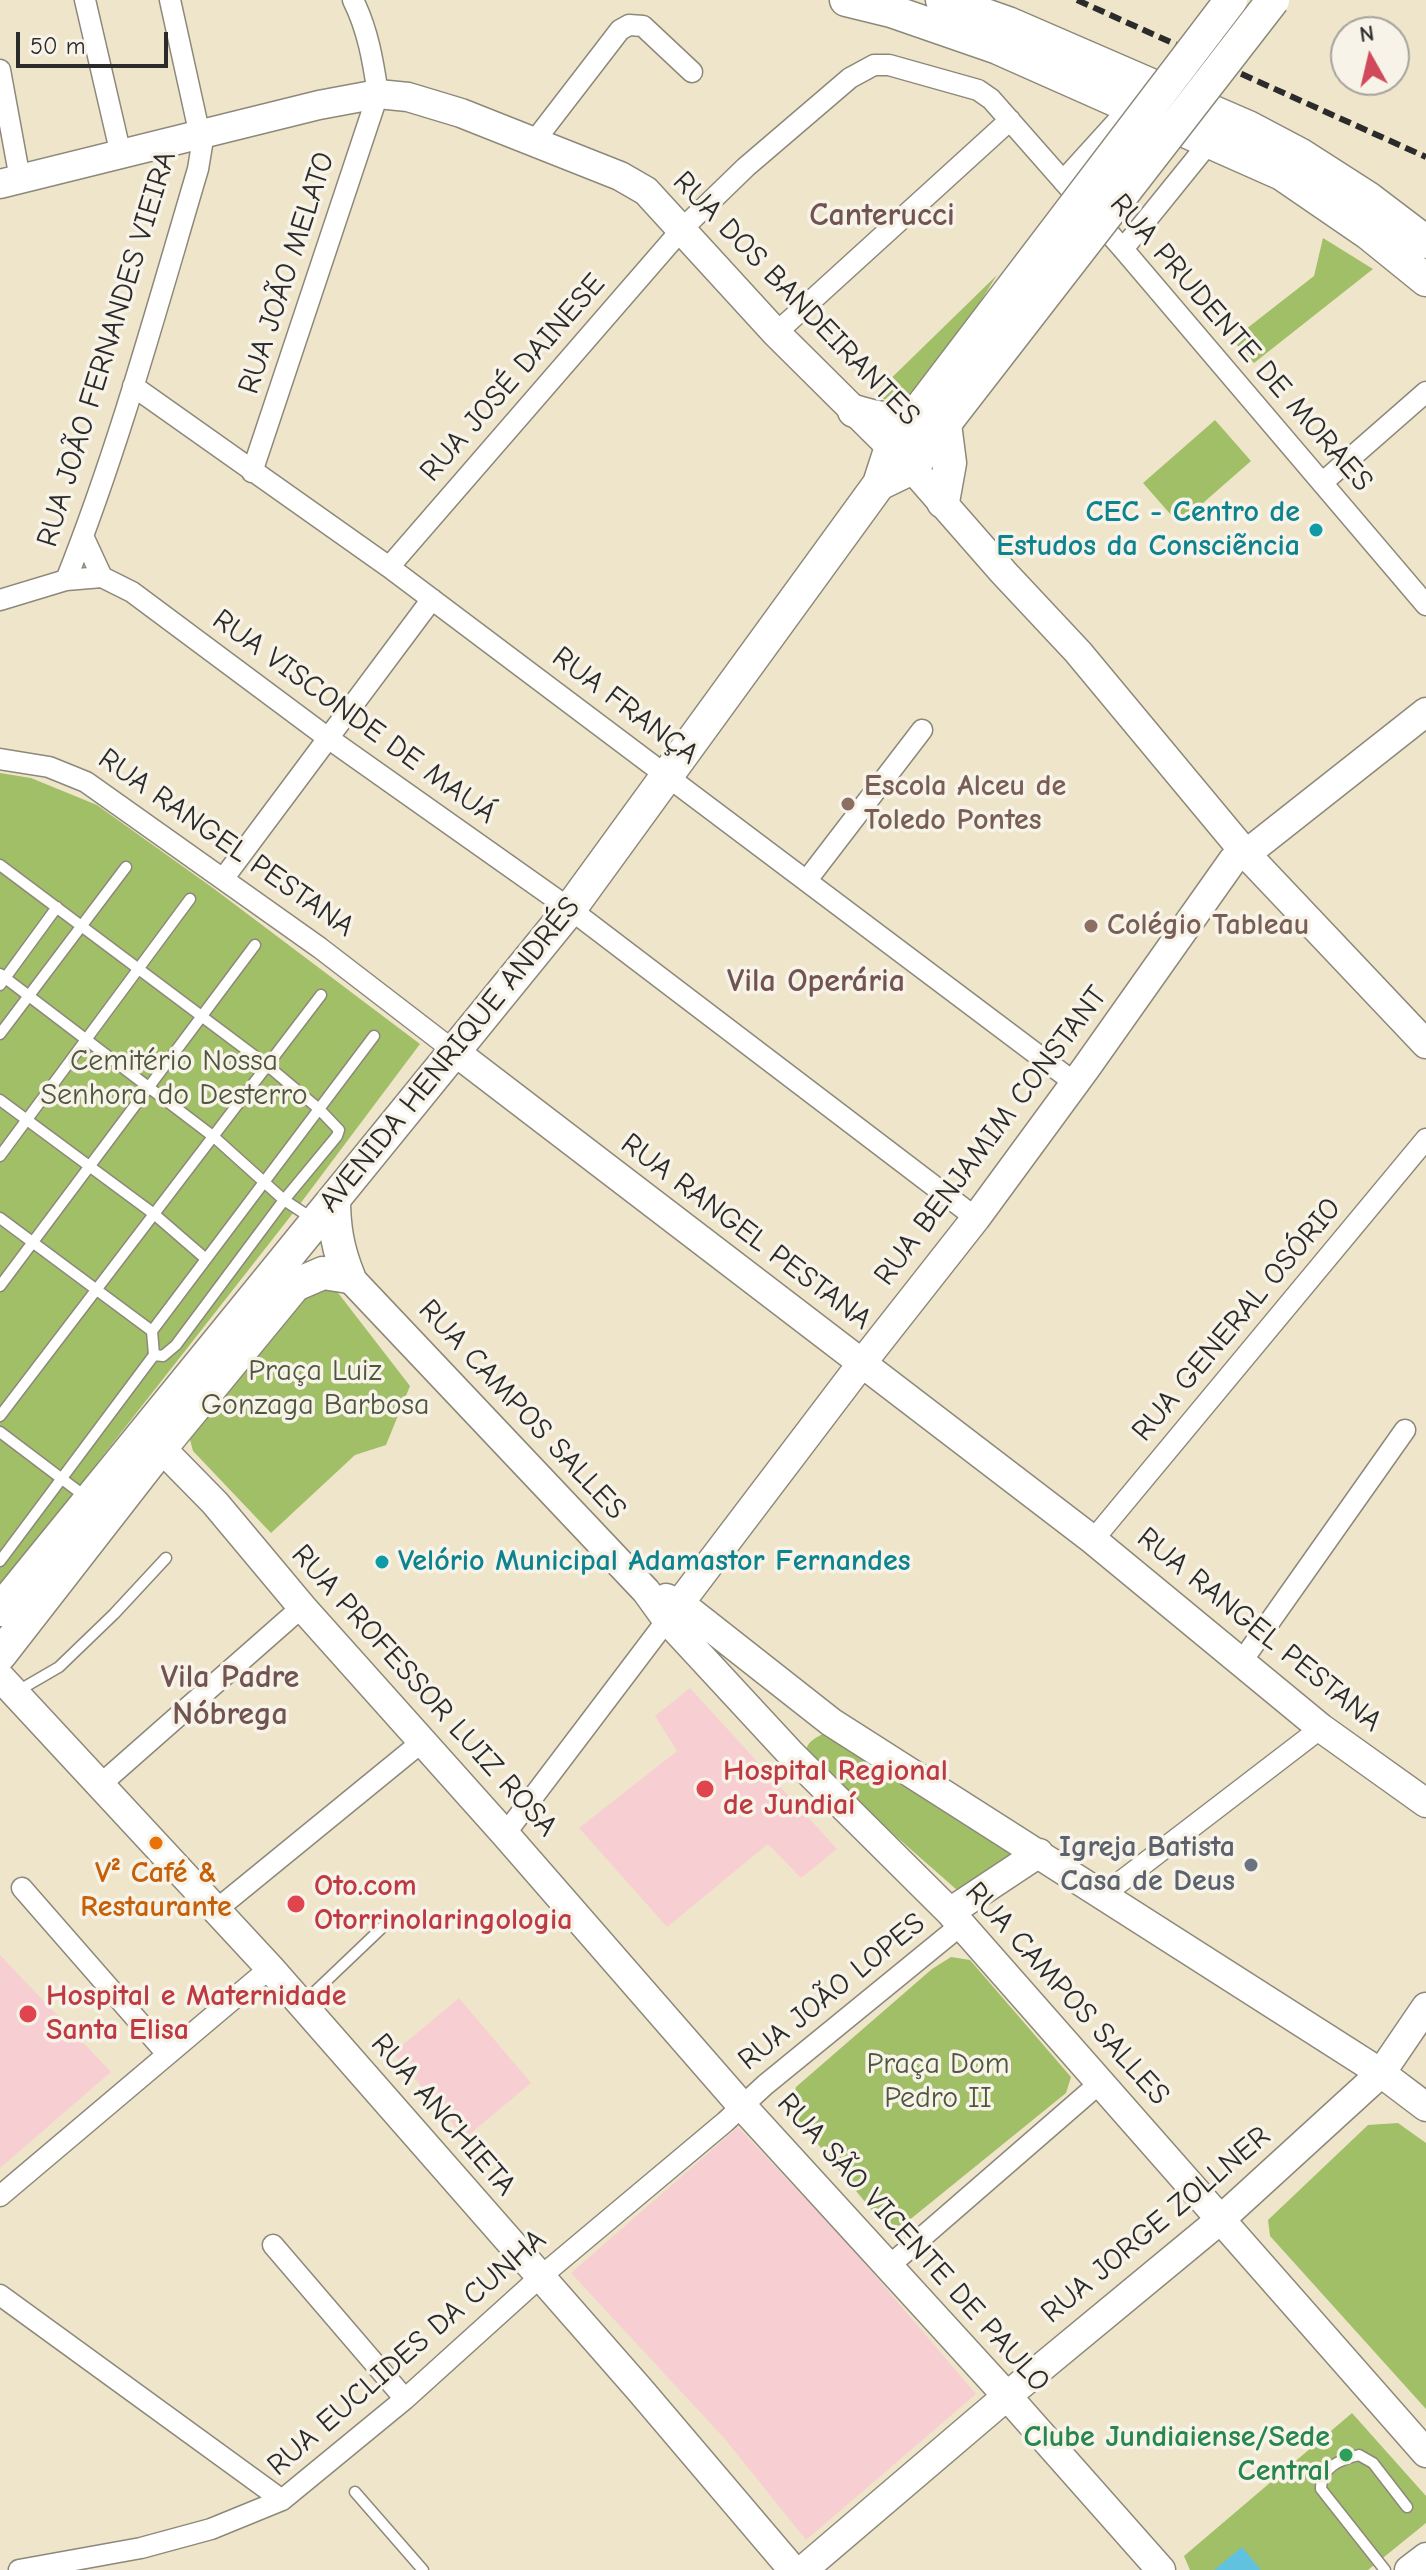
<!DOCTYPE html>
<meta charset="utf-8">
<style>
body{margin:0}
#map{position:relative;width:1426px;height:2570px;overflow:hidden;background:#efe5ca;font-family:"Comic Neue",sans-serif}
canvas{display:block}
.north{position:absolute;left:1330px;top:16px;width:80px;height:80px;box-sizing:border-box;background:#f7f3e8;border:2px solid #a5a39c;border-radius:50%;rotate:352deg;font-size:22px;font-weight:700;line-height:32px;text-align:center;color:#2b2b2b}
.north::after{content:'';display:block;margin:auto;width:28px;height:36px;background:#d1495b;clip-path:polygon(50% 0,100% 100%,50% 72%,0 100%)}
.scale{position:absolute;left:16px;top:32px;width:152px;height:36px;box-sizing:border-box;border:4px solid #2b2b2b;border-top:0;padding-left:10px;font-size:24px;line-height:28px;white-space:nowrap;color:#2b2b2b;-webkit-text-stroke:6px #f7f3e8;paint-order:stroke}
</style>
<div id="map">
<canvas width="1426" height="2570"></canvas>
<div class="north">N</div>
<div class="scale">50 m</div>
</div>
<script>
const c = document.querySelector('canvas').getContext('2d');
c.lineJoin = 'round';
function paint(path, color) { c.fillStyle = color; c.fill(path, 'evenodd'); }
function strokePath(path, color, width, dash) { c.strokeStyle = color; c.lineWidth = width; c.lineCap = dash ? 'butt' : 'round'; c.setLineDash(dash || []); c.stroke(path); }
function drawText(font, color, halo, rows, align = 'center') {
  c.font = font + ' "Comic Neue",sans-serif'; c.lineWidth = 7; c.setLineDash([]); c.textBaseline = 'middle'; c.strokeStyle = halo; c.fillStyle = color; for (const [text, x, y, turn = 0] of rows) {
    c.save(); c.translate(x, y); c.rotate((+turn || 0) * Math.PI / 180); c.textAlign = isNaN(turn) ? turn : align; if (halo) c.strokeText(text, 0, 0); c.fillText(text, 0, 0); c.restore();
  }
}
paint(new Path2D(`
 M690 1688 837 1849 801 1878 768 1844 667 1927 579 1828 677 1751 655 1716Z
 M0 1955 111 2072 0 2168Z
 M459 1998 531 2083 465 2138 393 2053Z
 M738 2127 849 2245 976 2394 806 2540 724 2438 571 2273Z`), '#f7cfd2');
paint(new Path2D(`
 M1323 238 1373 269 1254 363 1232 340 1314 276Z
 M997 275C982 299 923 396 898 401 889 402 882 399 875 394Z
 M1215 420 1251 461 1179 524 1143 483Z
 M0 773 31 778 97 805 213 888 420 1044 297 1208 0 1587Z
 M325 1276 410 1386 386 1445 355 1455 271 1533 193 1451 189 1436 197 1420Z
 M823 1734 842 1742 1017 1852 957 1890 808 1759C803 1745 811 1740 823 1734Z
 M951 1957 970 1960 1071 2077 1066 2093 902 2226 883 2224 791 2111 796 2087 932 1969Z
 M1398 2123 1426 2143V2409L1270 2236 1268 2220 1368 2125Z
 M1352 2413 1426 2496V2523L1368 2570H1190L1184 2556Z`), '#a1bf66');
paint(new Path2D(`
 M1242 2547 1261 2570H1214Z`), '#61c2e0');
const lane = new Path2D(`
 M0 865 268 1066 319 1109 339 1130 337 1136 284 1200 176 1345 163 1356 154 1355
 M0 974 214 1137 284 1200 313 1219
 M0 985 57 907
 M0 1034 126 867
 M0 1100 154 1214 206 1259
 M0 1156 190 899
 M0 1218 152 1331
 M0 1286 255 945
 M0 1416 321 995
 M0 1432 78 1491
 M0 1561 154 1355 152 1331 374 1036
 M16 1692 59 1667 114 1614 166 1558
 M303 2003 388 1922
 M355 2492 423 2570
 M1385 2570 1321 2489C1321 2467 1339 2460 1359 2455L1373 2463 1407 2507`);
const street = new Path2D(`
 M85 0 121 155
 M0 70 20 179
 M533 143 620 30 629 25 643 26 692 72
 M1063 181 1132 105
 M1123 249 1216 134
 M776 333 1010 120
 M133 386 389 567 1075 1083
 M252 472 378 94C373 61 368 30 353 0
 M1322 483 1426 392
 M83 536 102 577 132 592 328 738 570 909 976 1218
 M389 567 682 229 746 167 850 78 874 65H889L978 90 991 99 1123 249 1426 605
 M66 580C119 447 157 307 198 169L202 145 170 0
 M0 600 66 580 102 577
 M0 759 49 767 86 782 320 948 454 1051
 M223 879 432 599
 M807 880 922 730
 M1093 1540 1426 1139
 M1242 1661 1405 1430
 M101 1784 302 1607
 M505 1834 667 1620
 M22 1888 167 2054
 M1102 1896 1321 1728
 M216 1910 423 1741
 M0 2196 270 1968
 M273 2245 405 2399
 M889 2266 1101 2082
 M0 2295 282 2500
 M19 2570 141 2548 211 2529 282 2500 405 2399 539 2278 725 2122 765 2085 961 1925`);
const secondary = new Path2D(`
 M0 184 319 105 378 94 408 97 461 113 620 176 646 191 776 333 912 468 1004 573 1078 652 1246 854 1426 1044
 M454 1051 1093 1540 1321 1728 1426 1803
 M349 1277 646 1591 667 1620 791 1754 950 1912 1426 2453
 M146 1436 161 1448 215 1503 302 1607 505 1834 742 2106 1007 2396 1161 2570
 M666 1598 681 1604 831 1722 1381 2073 1426 2107
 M667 1620 862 1363 976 1218 1086 1068 1233 860 1246 854 1426 712
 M0 1677 270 1968 640 2390 793 2570
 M950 1912 1039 1853
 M803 2570 1007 2396 1220 2220 1381 2073 1426 2007
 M1409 2570 1426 2557`);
const primary = new Path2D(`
 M846 0 891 11 998 48 1282 174 1368 233 1426 280
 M942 0 1008 23 1248 127 1301 155 1368 198 1426 242
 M854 411C877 418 893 422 917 414
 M879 484 912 468 950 417
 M943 502 950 463 945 424
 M0 1610 570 909 879 484 891 447 926 401
 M0 1655 161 1448 295 1285 323 1273 349 1277C338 1250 334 1228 334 1199`);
strokePath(lane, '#8d887a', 13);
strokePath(street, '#8d887a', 23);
strokePath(secondary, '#8d887a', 31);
strokePath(primary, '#8d887a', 35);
strokePath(lane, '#fff', 10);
strokePath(street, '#fff', 20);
strokePath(secondary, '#fff', 28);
strokePath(primary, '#fff', 32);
strokePath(new Path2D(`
 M1077 0 1426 157`), '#2b2b2b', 6, [12, 6]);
const primaryBridge = new Path2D(`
 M926 401 1231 0
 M950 417 1273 0`);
strokePath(primaryBridge, '#8d887a', 35, []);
strokePath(primaryBridge, '#fff', 32);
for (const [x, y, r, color] of [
 [1316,530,8,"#0f9aa8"],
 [848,804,8,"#8d6e63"],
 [1091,926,8,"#8d6e63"],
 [382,1562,8,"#0f9aa8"],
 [705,1789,10,"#e0444e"],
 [156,1843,8,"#e8710a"],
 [1251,1865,8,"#6b7280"],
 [296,1904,10,"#e0444e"],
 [28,2014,10,"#e0444e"],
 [1346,2455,8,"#2e9e5b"]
]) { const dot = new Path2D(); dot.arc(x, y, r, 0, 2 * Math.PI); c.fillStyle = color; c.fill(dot); strokePath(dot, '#f7f3e8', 3); }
drawText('30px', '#2b2b2b', '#f7f3e8', [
 ["RUA JOÃO MELATO",287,273,-72],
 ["RUA DOS BANDEIRANTES",796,299,46],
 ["RUA PRUDENTE DE MORAES",1241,343,49],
 ["RUA JOÃO FERNANDES VIEIRA",107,349,-73],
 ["RUA JOSÉ DAINESE",513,378,-49],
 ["RUA FRANÇA",625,706,37],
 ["RUA VISCONDE DE MAUÁ",354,717,36],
 ["RUA RANGEL PESTANA",226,843,35],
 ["AVENIDA HENRIQUE ANDRÉS",450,1055,-51],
 ["RUA BENJAMIM CONSTANT",991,1136,-53],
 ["RUA RANGEL PESTANA",746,1232,37],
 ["RUA GENERAL OSÓRIO",1237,1320,-50],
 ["RUA CAMPOS SALLES",522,1410,47],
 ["RUA RANGEL PESTANA",1259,1630,39],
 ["RUA PROFESSOR LUIZ ROSA",424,1691,48],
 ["RUA JOÃO LOPES",832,1992,-39],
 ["RUA CAMPOS SALLES",1067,1994,48],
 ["RUA ANCHIETA",443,2115,49],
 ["RUA JORGE ZOLLNER",1156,2225,-40],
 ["RUA SÃO VICENTE DE PAULO",913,2243,48],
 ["RUA EUCLIDES DA CUNHA",407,2353,-41]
]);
drawText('bold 30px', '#0d838f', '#f7f3e8', [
 ["CEC - Centro de",1300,513],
 ["Estudos da Consciẽncia",1300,547],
 ["Velório Municipal Adamastor Fernandes",398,1562,"left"]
], 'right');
drawText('bold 30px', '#785e54', '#f7f3e8', [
 ["Escola Alceu de",864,787],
 ["Toledo Pontes",864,821],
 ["Colégio Tableau",1107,926]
], 'left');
drawText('30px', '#4e573d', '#f7f3e8', [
 ["Cemitério Nossa",174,1062],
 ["Senhora do Desterro",174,1096],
 ["Praça Luiz",315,1372],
 ["Gonzaga Barbosa",315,1406],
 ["Praça Dom",938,2065],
 ["Pedro II",938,2099]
]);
drawText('bold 30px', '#be3a42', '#f7f3e8', [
 ["Hospital Regional",723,1772],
 ["de Jundiaí",723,1806],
 ["Oto.com",314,1887],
 ["Otorrinolaringologia",314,1921],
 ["Hospital e Maternidade",46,1997],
 ["Santa Elisa",46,2031]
], 'left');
drawText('bold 30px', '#5b616d', '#f7f3e8', [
 ["Igreja Batista",1235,1848],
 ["Casa de Deus",1235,1882]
], 'right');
drawText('bold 30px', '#c56008', '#f7f3e8', [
 ["V² Café &",156,1874],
 ["Restaurante",156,1908]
]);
drawText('bold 30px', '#27864d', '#f7f3e8', [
 ["Clube Jundiaiense/Sede",1330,2438],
 ["Central",1330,2472]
], 'right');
drawText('bold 32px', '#715351', '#f7f3e8', [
 ["Canterucci",882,216],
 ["Vila Operária",816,982],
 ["Vila Padre",230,1678],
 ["Nóbrega",230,1715]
]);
</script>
